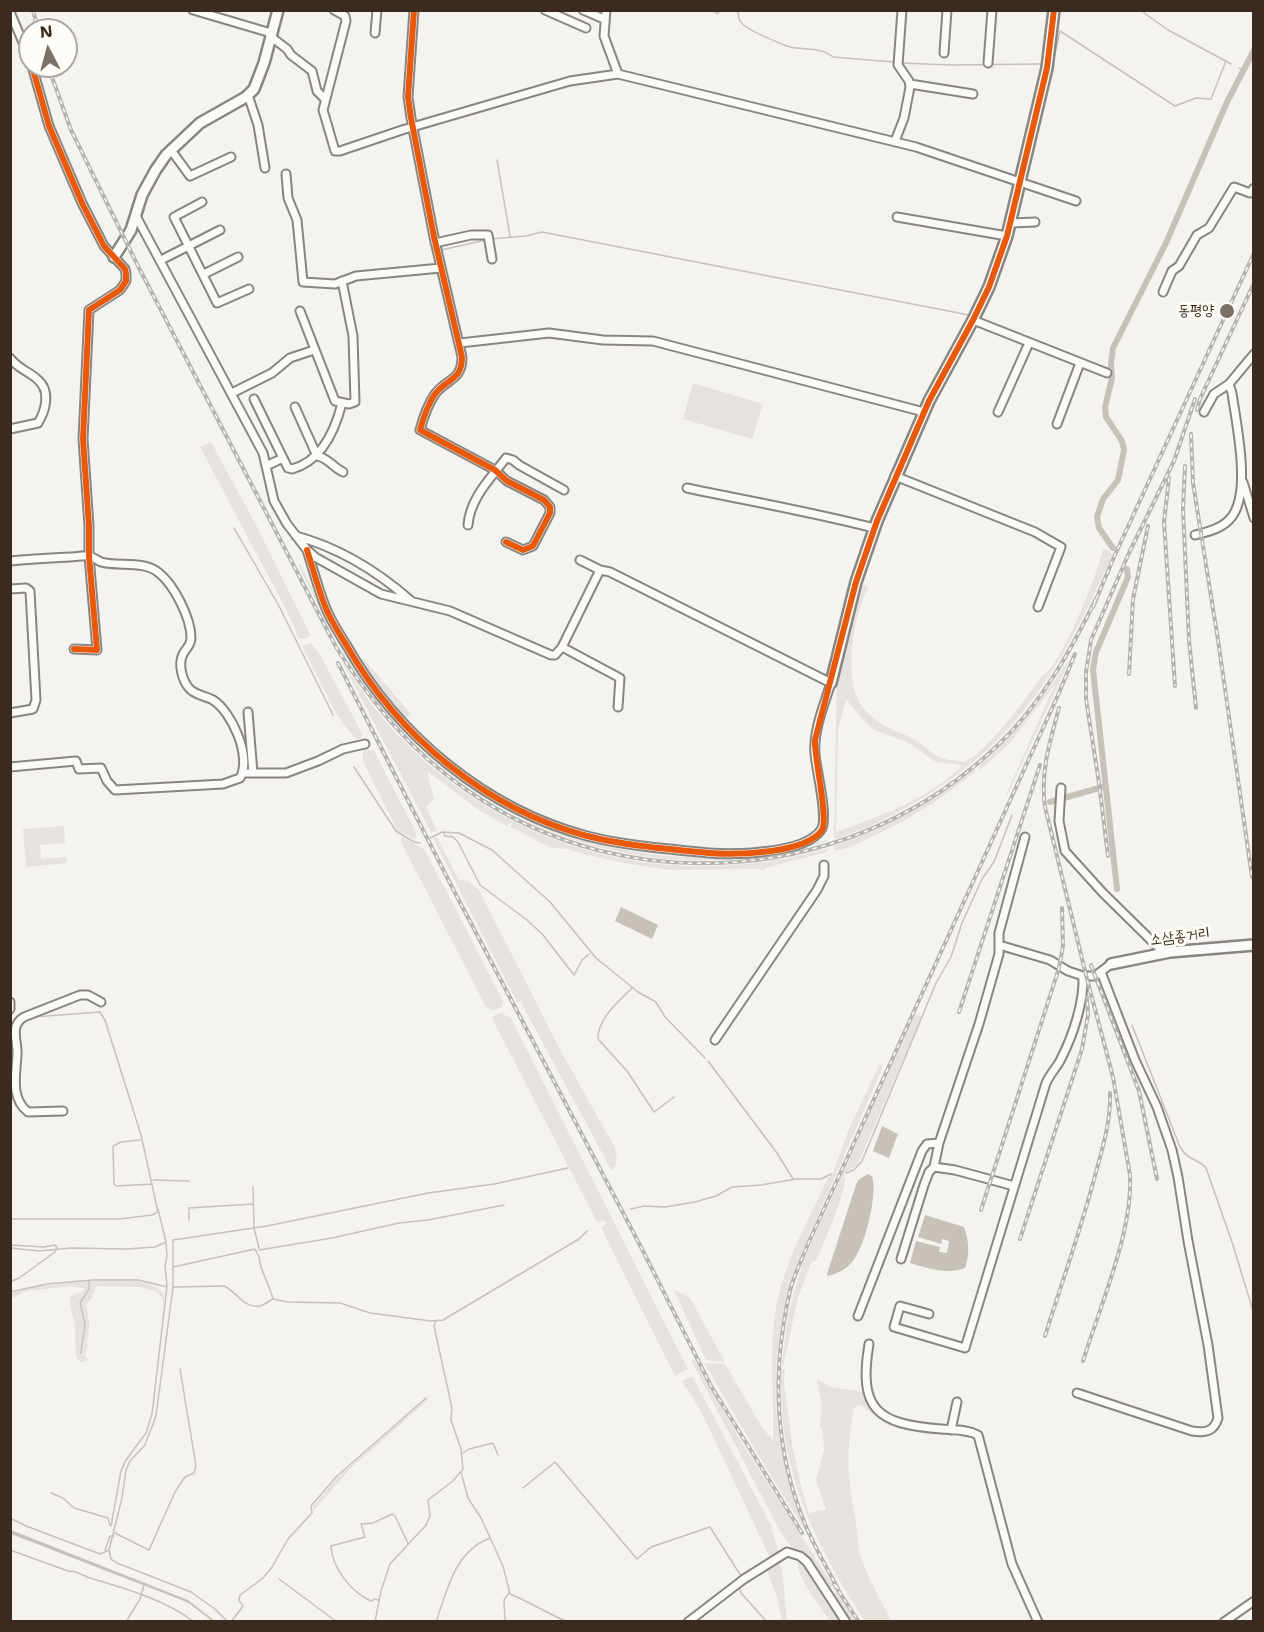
<!DOCTYPE html>
<meta charset="utf-8">
<style>
body{margin:0}
#map{position:relative;width:1264px;height:1632px;overflow:hidden;background:#f4f3ef;font-family:"Shantell Sans",sans-serif}
canvas{display:block}
.frame{position:absolute;inset:0;border:12px solid #3b2a1e;pointer-events:none}
.north{position:absolute;left:18px;top:18px;width:60px;height:60px;box-sizing:border-box;background:#fdfcf7;border:2px solid #afa8a0;border-radius:50%;rotate:354deg;font-size:16px;font-weight:700;line-height:24px;text-align:center;color:#3b2a1e}
.north::after{content:'';display:block;margin:auto;width:21px;height:27px;background:#7c7067;clip-path:polygon(50% 0,100% 100%,50% 72%,0 100%)}
</style>
<div id="map">
<canvas width="1264" height="1632"></canvas>
<div class="frame"></div>
<div class="north">N</div>
</div>
<script>
const c = document.querySelector('canvas').getContext('2d');
c.lineJoin = 'round';
function paint(path, color) { c.fillStyle = color; c.fill(path, 'evenodd'); }
function strokePath(path, color, width, dash) { c.strokeStyle = color; c.lineWidth = width; c.lineCap = dash ? 'butt' : 'round'; c.setLineDash(dash || []); c.stroke(path); }
function drawText(font, color, halo, rows, align = 'center') {
  c.font = font + ' "Shantell Sans","Poor Story",sans-serif'; c.lineWidth = 6; c.setLineDash([]); c.textBaseline = 'middle'; c.strokeStyle = halo; c.fillStyle = color; for (const [text, x, y, turn = 0] of rows) {
    c.save(); c.translate(x, y); c.rotate((+turn || 0) * Math.PI / 180); c.textAlign = isNaN(turn) ? turn : align; if (halo) c.strokeText(text, 0, 0); c.fillText(text, 0, 0); c.restore();
  }
}
paint(new Path2D(`
 M693 383 763 404 752 439 683 419Z
 M211 442 256 525 311 636 303 639H299L288 613 200 447Z
 M1103 548 1113 554C1063 664 1019 744 909 806 886 819 860 832 834 839L837 670 860 584 869 587C853 614 844 674 859 702 863 709 871 716 878 721 890 731 906 733 918 742 931 751 937 760 953 760 958 760 962 763 966 761 987 753 1028 695 1042 676 1060 669 1100 569 1103 548ZM846 699 863 720 876 731 907 742 936 762 961 765C957 772 950 776 944 781 911 806 874 818 836 832L838 730Z
 M300 564C324 613 347 663 383 705 489 833 667 890 826 840L829 841C654 894 481 836 370 692 340 653 320 608 298 565Z
 M311 643 320 655 363 735 360 739H356L338 717 302 646Z
 M1071 657 1007 796 1006 795 1054 686 1009 744 980 770 978 767C1014 734 1044 697 1071 657Z
 M340 658C361 691 384 723 413 750 524 857 681 891 829 848L827 852 765 868 764 871 758 869 668 870 624 863 583 854 568 849 551 848 511 827 512 823H510L507 826 479 810 427 771 434 800 426 806 437 831 431 832Z
 M363 658 411 714 405 719 401 717 359 662Z
 M365 748 374 751 416 832 415 840 397 830 363 761V752Z
 M975 769 976 771C942 799 905 822 865 840 855 845 844 851 834 850V846C889 825 928 806 975 769Z
 M64 826 65 843 40 845 41 859 66 857 67 863 26 867 23 829Z
 M401 836 425 850 503 1001V1004L501 1008 492 1010 486 1007 401 842Z
 M437 837 459 880 468 881 479 890 564 1057 614 1146C617 1155 619 1163 612 1171L520 1001 517 1002 433 838Z
 M501 1013 511 1018 688 1369 675 1376 601 1227 606 1224 604 1220 597 1222 492 1018 497 1014Z
 M914 1014 922 1016 857 1166 844 1173C849 1190 823 1243 816 1261H812L798 1297 783 1367 782 1366 788 1315 803 1262Z
 M881 1062 882 1069 798 1261C765 1363 768 1438 809 1537L756 1451 704 1363 725 1364 762 1427 773 1441C774 1402 770 1361 774 1322 779 1272 806 1225 827 1180L833 1172 851 1124Z
 M89 1281 88 1289 79 1303 84 1324 82 1356H83L85 1323 81 1303 89 1290 90 1281C113 1280 148 1276 164 1294V1312L163 1299 156 1291 140 1287 96 1286 92 1298 86 1304C89 1319 91 1329 86 1343L88 1345 85 1355 88 1360 80 1362C73 1355 76 1339 75 1329 75 1319 67 1305 71 1296L84 1291V1288L70 1286 27 1291 11 1299V1293L34 1287Z
 M674 1290 690 1298 725 1362 706 1360Z
 M691 1360H695L739 1438 830 1581 833 1585 830 1588 834 1593 837 1591 857 1621H848L781 1533Z
 M781 1368 785 1370 784 1383 793 1450 802 1490 809 1514 815 1511 826 1510 816 1480 824 1450 823 1433 820 1426 822 1409 817 1379 831 1387 863 1392 866 1399 886 1419 965 1433 900 1429 889 1426 862 1406 858 1405 854 1408C845 1453 848 1478 856 1522 857 1531 857 1541 859 1550 865 1574 880 1598 891 1621H865C814 1543 776 1465 781 1368Z
 M692 1376 771 1525 778 1551 771 1560 701 1411 682 1381Z
 M427 1398 428 1400 351 1468 313 1511V1506L337 1478Z
 M778 1562 782 1569 787 1621H782L777 1597 766 1568Z
 M798 1562 814 1578 843 1621H830C822 1609 795 1575 798 1562Z`), '#e6e3de');
paint(new Path2D(`
 M621 907 658 925 652 939 615 921Z
 M882 1126 898 1134 889 1158 873 1151Z
 M868 1174 872 1176C878 1194 865 1247 852 1262 847 1269 836 1274 828 1276L827 1274 856 1185 858 1180Z
 M925 1215 964 1227C969 1241 970 1254 965 1268 947 1275 927 1268 910 1263L916 1241 940 1247 939 1252 947 1253 949 1241 942 1239 941 1244 918 1237Z
 M11 1530 188 1600 215 1621H212L190 1604 179 1599 11 1534Z`), '#c7c1ba');
strokePath(new Path2D(`
 M713 10 717 14 722 10
 M732 10 738 12C739 15 738 18 740 21 745 30 777 42 787 46 802 51 820 46 833 57L894 62
 M1140 10 1168 30 1231 64
 M902 63 950 65 1041 64
 M1052 67 1060 31 1175 106 1196 98 1211 99 1226 61
 M1239 68 1243 70
 M497 160 510 236
 M490 239 526 236 542 232 969 315
 M441 250 486 240
 M998 326 1102 367 1112 369
 M234 528 279 606 333 715
 M354 767 396 831 414 842 420 843
 M444 833 445 836 453 837 458 842 480 885 527 920 543 935 574 975 582 960 589 954
 M430 838 442 832 459 833 492 850 550 902 596 958 638 992 656 1002 665 1017 705 1058
 M632 988C619 1001 597 1019 598 1039L627 1071 654 1112 674 1097
 M1132 1025 1180 1147C1189 1162 1198 1158 1206 1168L1232 1242 1254 1314
 M708 1061 777 1153 793 1179
 M140 1140 121 1142 113 1146 114 1184 116 1186 152 1184
 M846 1173 854 1170 862 1161 936 983 951 957 962 923 982 879 994 862 1012 815
 M153 1180 189 1181
 M253 1187 254 1228 259 1248
 M631 1209 644 1206 665 1207 695 1202 716 1196 732 1187 761 1185 796 1179H821L831 1174
 M10 1219H120L152 1215 158 1212 141 1135 105 1020 100 1012 33 1017
 M189 1220V1208L253 1204
 M10 1245 44 1247 55 1245 57 1248 55 1252 19 1278 10 1282
 M10 1248 39 1251 71 1248 127 1249 155 1247 166 1242
 M259 1250 332 1238 399 1223 428 1220 504 1205
 M173 1267 255 1249 259 1257 261 1267 273 1298
 M174 1287 224 1286C236 1291 244 1309 260 1306 264 1305 269 1301 273 1299L288 1302 340 1303 370 1313 431 1321 443 1320 579 1239 587 1231
 M10 1292 47 1284 93 1280H138L167 1287
 M81 1353 85 1324 80 1303 89 1289V1281
 M463 1453 469 1449 493 1443 498 1455
 M461 1472 468 1498 481 1518 503 1566 510 1594C530 1602 548 1614 568 1622
 M523 1488 555 1462 637 1559 651 1547 710 1527 741 1576
 M51 1493 63 1498 74 1508 108 1518 110 1525
 M10 1518 26 1526 100 1554 109 1550 111 1559 117 1563 191 1592 215 1609 228 1622
 M111 1526 121 1471 126 1460 146 1433 152 1414 167 1286 165 1266 167 1256 166 1242 158 1209
 M115 1533 149 1550 175 1492 185 1477 194 1473 196 1466 180 1369
 M10 1550 68 1571C77 1571 82 1575 90 1578 124 1588 166 1600 194 1622
 M105 1550 110 1536H114
 M109 1550 122 1498 126 1470 130 1461 145 1445 156 1416 173 1287V1240L267 1226 428 1193 494 1184 568 1168
 M279 1579 337 1622
 M739 1587 741 1593 767 1622
 M378 1600 375 1599 371 1601C351 1592 332 1568 331 1546L365 1537 361 1524 373 1523 392 1514 395 1516 408 1543
 M126 1622 140 1599 144 1585
 M231 1622 243 1606 239 1600 240 1595 263 1578 272 1567 288 1539 312 1513 311 1506 336 1477 426 1398
 M375 1622 381 1591 390 1564 426 1525 430 1516 428 1500 453 1481 463 1469 461 1449 451 1420 452 1408 434 1326 436 1321
 M436 1622C447 1590 455 1551 490 1538
 M505 1622 504 1600 509 1593`), '#c7c1ba', 1.5);
strokePath(new Path2D(`
 M1113 548 1099 528 1097 517 1103 499 1118 480 1124 450 1122 441 1106 417 1105 407 1112 378 1111 364 1113 348 1166 243 1227 102 1254 50
 M1050 802 1106 786
 M1117 889 1093 670 1096 652 1128 577 1127 569`), '#c7c1ba', 6);
const street = new Path2D(`
 M193 10 271 33
 M334 10 345 16 346 21 323 110 335 151H340L402 130 570 81 618 74
 M414 10 408 97 411 118 434 237 462 357C462 381 447 378 435 394 428 404 423 419 420 430L495 470 507 481 544 500 550 507V513L533 546 523 550 506 542
 M545 10 586 28
 M583 10 604 19
 M606 10 604 36 618 74 916 147 1076 201
 M10 12 30 59
 M375 33 377 10
 M270 36 287 49 291 55 312 71 317 91 325 99
 M944 53 947 10
 M988 63 992 10
 M32 66 49 126 82 203 104 246 125 269 126 274V281L120 290 89 310 83 439 89 526V556L97 650 74 649
 M910 84 973 94
 M248 95 258 125 265 168
 M895 141 904 118 910 87 909 81 898 65 902 10
 M171 150 190 176 231 157
 M286 174 288 198 297 220 303 282 335 284 356 276 441 268
 M202 202 174 217 217 303 249 289
 M136 216 263 453 274 501 287 524 307 550 315 557 381 594 450 611 551 655H555L562 647 600 570
 M897 217 1007 236
 M1011 223 1035 222
 M435 243 471 235H488L492 259
 M161 260 220 230
 M204 274 238 257
 M1163 292 1172 271 1179 266 1197 235 1209 228 1234 187 1250 193 1254 188
 M300 311 335 401 349 404 355 402 353 336 342 281
 M973 320 1107 373
 M460 343 549 333 603 340 653 341 924 412
 M10 358C17 368 28 371 37 379 51 390 46 410 38 423L10 429
 M232 393 272 373 290 358 314 350
 M254 399 283 458
 M295 407 317 456C327 457 334 468 343 472
 M998 412 1029 343
 M1204 412 1214 394 1229 384 1254 354
 M1057 424 1080 363
 M266 466 283 458 288 468 292 469C322 461 335 431 342 403
 M895 476 1035 532 1061 547 1038 607
 M1243 482 1254 518
 M687 488C749 501 812 512 874 528
 M468 525C470 498 491 478 506 458L513 460 519 465 564 490
 M1195 535C1207 532 1220 529 1229 520 1253 497 1236 423 1232 393L1229 384
 M296 536C340 548 377 571 410 600
 M307 550C313 569 318 588 325 606 330 620 339 633 347 646 398 736 486 809 587 836 627 846 668 849 709 853 734 855 805 854 821 830 829 819 816 769 815 754 813 731 824 705 831 683L610 572 600 570 580 560
 M10 561C30 559 50 558 70 557 76 557 83 555 89 556 93 557 97 560 101 562 119 567 144 560 159 573 174 585 191 618 191 638 191 645 187 647 183 654 178 664 182 680 189 688 194 695 206 696 213 700 232 712 252 757 240 778L223 784 115 790 107 781 101 768 79 769 76 761 10 767
 M10 589 26 588 30 591 36 700 33 709 10 713
 M562 647 620 678 618 707
 M248 712 253 773
 M243 773H286L318 761 343 749 365 744
 M1061 788 1059 821 1065 851 1103 893 1164 953
 M999 945 1050 960 1068 971 1083 976H1095L1111 964
 M10 1002V1009
 M715 1040 817 890 824 876V865
 M63 1111 28 1112C10 1098 16 1075 17 1055 18 1041 9 1026 24 1017L80 995H88L101 1002
 M934 1167 955 1170 1014 1186
 M901 1259 924 1185 929 1172 934 1167 939 1143 979 1024 999 954V933L1025 837
 M929 1314 900 1306 894 1327 965 1348 1046 1083C1050 1074 1057 1067 1061 1059 1073 1035 1084 1003 1083 976
 M858 1316 922 1151 927 1144 939 1143
 M869 1344C858 1410 877 1424 941 1429 953 1430 967 1429 978 1435L1012 1564 1038 1622
 M1077 1393 1192 1431C1205 1433 1214 1432 1218 1418L1208 1345 1188 1241 1178 1177 1172 1150 1157 1107 1135 1060 1101 972
 M951 1430 957 1402
 M688 1622 744 1579 787 1552 800 1556 807 1562 846 1622
 M1224 1622 1254 1601`);
const secondary = new Path2D(`
 M114 257 131 230 142 195 155 171 166 155 200 123 246 97 254 89 264 63 278 10
 M831 683 856 582 877 521 929 401 973 320 989 287 1007 236 1047 68 1054 10
 M1111 964 1170 952 1254 945`);
strokePath(street, '#898681', 11);
strokePath(secondary, '#898681', 14);
strokePath(street, '#fafaf8', 7);
strokePath(secondary, '#fafaf8', 9);
const rail = new Path2D(`
 M33 10 38 30
 M48 66 71 130 138 266 336 647C373 704 410 751 467 790 630 904 856 882 998 745 1041 704 1070 652 1096 599
 M1197 410 1200 399 1254 283
 M1191 434 1193 483 1218 640 1252 877
 M1185 466 1183 509 1189 640 1196 708
 M1169 478 1164 522 1175 686
 M1093 607 1114 557 1254 253
 M338 663 453 889 641 1247 711 1386 802 1533
 M1129 674 1133 599 1148 526
 M1059 708C1050 741 1040 773 1045 807L1087 979 1113 1077 1130 1175C1133 1232 1100 1306 1083 1361
 M1108 856 1099 783 1086 699V672L1091 640 1129 553 1174 461 1195 399
 M1091 965 1139 1091 1157 1179
 M959 1012 1040 765
 M981 1210 1059 968 1063 946 1062 908
 M1020 1239 1082 1049 1088 1015 1087 997
 M1045 1336C1061 1285 1079 1235 1093 1183 1101 1153 1111 1124 1110 1093
 M834 1584 859 1622
 M838 1589C827 1568 814 1546 805 1524 774 1449 772 1369 790 1291 794 1275 802 1259 808 1244L1059 693 1075 654`);
strokePath(rail, '#b5b3b0', 4);
strokePath(rail, '#fdfcf7', 1.5, [4.5]);
strokePath(new Path2D(`
 M414 10 408 97 411 118 434 237 462 357C462 381 447 378 435 394 428 404 423 419 420 430L495 470 507 481 544 500 550 507V513L533 546 523 550 506 542
 M32 66 49 126 82 203 104 246 125 269 126 274V281L120 290 89 310 83 439 89 526V556L97 650 74 649
 M307 550C313 569 318 588 325 606 330 620 339 633 347 646 398 736 486 809 587 836 627 846 668 849 709 853 734 855 806 854 822 830 829 819 814 758 815 740L856 582 877 521 929 401 973 320 989 287 1007 236 1047 68 1054 10`), '#e8590c', 6);
for (const [x, y, r, color] of [
 [1227,311,8,"#7c7067"]
]) { const dot = new Path2D(); dot.arc(x, y, r, 0, 2 * Math.PI); c.fillStyle = color; c.fill(dot); strokePath(dot, '#fdfcf7', 2); }
drawText('15px', '#3b2a1e', '#fdfcf7', [
 ["동평양",1214,311]
], 'right');
drawText('15px', '#3b2a1e', '#fdfcf7', [
 ["소삼종거리",1180,937,-7]
]);
</script>
